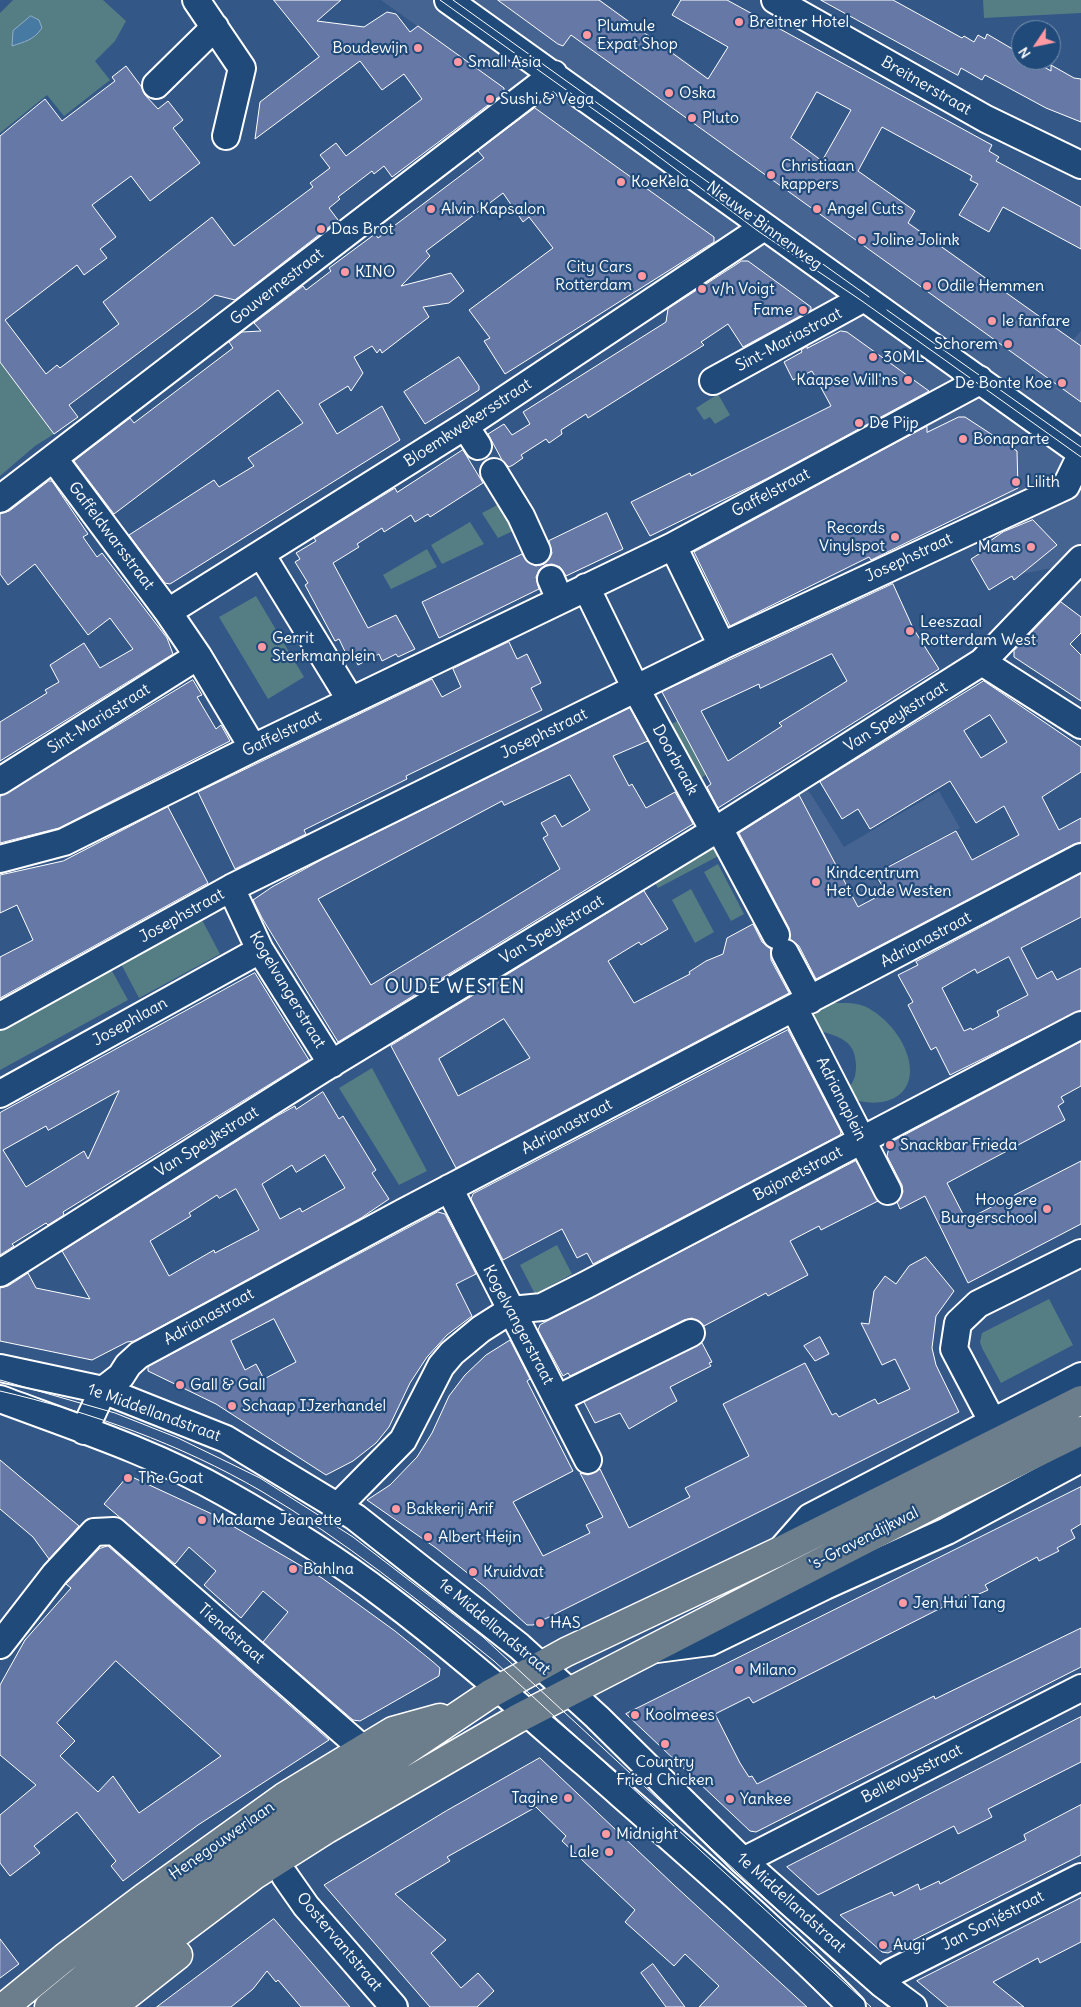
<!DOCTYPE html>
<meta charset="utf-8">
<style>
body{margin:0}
#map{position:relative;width:1081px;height:2007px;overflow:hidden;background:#335787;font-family:Delius,sans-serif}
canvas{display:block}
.north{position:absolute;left:1011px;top:20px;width:50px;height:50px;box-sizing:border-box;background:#1f4a7a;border:1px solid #7992af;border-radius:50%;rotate:236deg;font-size:14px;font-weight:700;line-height:20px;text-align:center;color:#fff}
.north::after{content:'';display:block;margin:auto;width:18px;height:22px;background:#ff9aa2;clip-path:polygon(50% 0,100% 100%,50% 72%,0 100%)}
</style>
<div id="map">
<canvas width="1081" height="2007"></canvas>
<div class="north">N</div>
</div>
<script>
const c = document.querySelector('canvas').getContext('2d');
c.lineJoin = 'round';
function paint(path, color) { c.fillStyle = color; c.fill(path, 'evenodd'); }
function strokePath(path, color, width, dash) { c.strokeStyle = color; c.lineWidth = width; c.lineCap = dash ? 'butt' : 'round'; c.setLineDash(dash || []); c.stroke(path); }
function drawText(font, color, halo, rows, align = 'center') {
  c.font = font + ' Delius,sans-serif'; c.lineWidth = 4.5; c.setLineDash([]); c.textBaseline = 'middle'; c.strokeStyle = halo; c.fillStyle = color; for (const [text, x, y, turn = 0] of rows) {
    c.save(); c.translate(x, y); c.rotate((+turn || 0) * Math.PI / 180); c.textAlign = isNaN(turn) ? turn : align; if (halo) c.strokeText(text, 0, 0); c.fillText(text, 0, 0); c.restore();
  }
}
paint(new Path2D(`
 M381 0H601L1073 340 1081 331V562L1012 576 990 547 969 513 1001 496 986 467 882 422 875 409 831 383 821 388 802 351 779 329 751 311 701 307 691 292 659 277 614 305 576 253 529 217 522 223 523 219 487 173 494 139 462 127 445 104 416 76 409 82 403 75 382 90 363 66 417 26Z
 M807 788 844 847 939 791 960 828 873 873 882 891 864 900 887 945 811 986 731 836Z`), '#466492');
paint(new Path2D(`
 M13 0H103L126 21 115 41 95 61 110 80 64 116 47 95 0 133V13Z
 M983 0H1081V13L984 18Z
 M0 362 54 434 35 446 0 476Z
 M718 394 730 415 715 424 710 417 704 420 696 408Z
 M501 503 517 529 498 538 482 513Z
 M470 522 484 544 442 564 431 545Z
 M427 549 437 567 391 589 383 575Z
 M256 596 304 677 268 699 219 617Z
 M677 721 706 775 696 781 666 727Z
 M719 843 724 853 658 888 655 883Z
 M718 864 744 914 731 921 704 872Z
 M691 889 714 932 695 943 672 900Z
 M200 916 220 954 139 998 119 960Z
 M111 969 128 1000 0 1070V1029Z
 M833 1003C843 1003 854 1002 864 1006 887 1016 911 1046 910 1072 909 1103 873 1108 851 1098L849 1087C855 1080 856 1074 856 1065 855 1038 837 1037 815 1029L813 1016Z
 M372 1068 427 1171 399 1185 339 1088Z
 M557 1245 572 1274 535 1294 520 1265Z
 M1049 1299 1073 1345 1001 1383 982 1348 980 1342 982 1333Z`), '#557d84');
const water = new Path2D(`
 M31 16 39 20 42 28C34 40 24 42 12 46L13 31Z`);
paint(water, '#467aa3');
strokePath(water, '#90afc8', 1);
const building = new Path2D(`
 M274 0H341L317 21 364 27 387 12 396 14 410 32 418 26 504 88V93L392 177 384 166 374 174 372 171 338 197 340 199 329 208 338 220 235 300 215 295 200 307 69 405 78 417 54 434 0 362V136L45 99 62 121 115 81 112 77 126 66 141 86 145 95 158 109 168 101 183 120 173 128 200 163 150 201 131 176 92 205 116 237 100 249 107 258 84 275 77 265 5 320 46 374 57 365 60 368 119 324 103 302 212 217 234 246 313 187 310 183 330 168 320 155 336 143 346 156 422 99 404 74 382 90 360 61 255 139 260 102 319 57Z
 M498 0H599L708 79 728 47 672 15 681 0H727L992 145 989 151 999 157 996 161 1081 207V249L1003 207 989 232 959 215 978 184 970 180 972 176 882 127 858 171 915 211 908 223 1081 346V402L571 35 563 46 558 44ZM817 92 851 110 822 161 791 138Z
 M821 0H893L962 38 964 36 974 42 978 35 985 39 987 34 1021 54V60H1032L1051 71V65L1074 78 1081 79V122L1046 108 985 75 982 80 961 68 958 75Z
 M535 108 714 237V242L505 374 484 341 490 338 469 310 553 248 529 217 523 222 503 193 426 251 430 256 401 286 451 273 464 291 449 303 423 307 429 317 382 353 380 349 377 353 372 346 354 357 363 373 351 391 348 386 319 404 337 434 382 406 400 440 170 584 165 583 129 535 214 480 219 487 254 466 248 458 303 423 278 390 114 514 74 461 130 418 134 423 233 348 229 342 242 332 261 331 254 323 303 286 306 290 331 271 329 268 375 234 378 238 484 158 478 151Z
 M742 261H748L811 307V310L743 347 728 324 701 342 704 345 588 418 586 414 561 430 562 434 549 443 546 439 521 455 523 458 513 465 509 467 502 460 488 434 504 424 512 435 530 424 523 412 666 322 668 309Z
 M841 331 847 332 929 391 768 478 650 536 631 502 690 473 691 476 831 406 812 371 793 380 784 362 802 352 801 350 807 346V348Z
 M459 357 479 386V390L425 424 404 392Z
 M959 417H965L1017 451 1018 488 871 560 869 557 730 626 694 552 927 426V432Z
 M463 450 483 483 430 517 428 514 415 522 411 515 384 532 382 528 357 544 359 547 333 563 368 628 396 615 415 649 398 657 396 654 382 661 379 654 358 665 355 659 350 662 339 639 335 641 305 585 308 583 295 562 300 559 296 553 316 541 314 538 395 488 397 492Z
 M49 481H52L88 534 83 537 97 557 102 553 167 638 173 654 0 761V722L47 693 45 690 59 682 50 665 84 643 100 668 133 649 110 618 88 635 35 564 8 585 0 574V514L9 511Z
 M607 513 623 549 566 576 560 567 552 564 545 565 539 570 536 577 539 589 439 638 422 602 522 554 529 563 536 566 544 564 549 559 552 553 549 541Z
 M1033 520 1057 545 1014 580 1012 576 989 590 971 559 990 547V541L1003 532Z
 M893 584 913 628 939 669 718 808 707 787 711 784 662 692ZM832 654 847 681 779 723 782 726 728 761 701 711 759 684 760 688Z
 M1061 602 1081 617V633L1070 644 1081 655V701L1014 657V651Z
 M509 642 517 659 527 654 541 683 531 688 542 710 406 776 407 779 304 830 306 834 235 869 198 792 432 679 442 697 461 687 453 669Z
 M193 680 202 695 197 697 216 729 221 725 230 741 59 828 0 843V797Z
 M984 681 1081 747V772L1042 797 1059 830 1081 818V842L1074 844 816 979 799 946 790 939 789 928 739 833 799 795 858 907 886 892 875 874 956 831 972 860 1019 835 1004 806 976 823 950 781 870 829 858 809 842 819 820 782ZM990 715 1007 742 981 758 964 731Z
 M630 708 648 741 613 756 629 786 632 784 646 808 675 792 693 824 338 1042 262 918 253 900 272 887 323 859ZM570 775 590 810 562 827 555 815 541 823 548 835 543 838 560 869 371 985 318 899 502 801 504 805Z
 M168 807 208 883 0 998V957L33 940 17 905 0 913V875L63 861Z
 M1081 874V917L1021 948 1037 979 1052 971 1057 980 1081 968V1010L950 1075 936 1047 931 1050 908 1005 913 1002 898 975 918 965 916 962ZM1009 957 1028 995 997 1011 999 1016 972 1030 971 1028 964 1031 942 988 975 969 977 973Z
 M644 891 668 929 641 945 639 942 608 961 634 1003 690 974 689 972 706 961 723 954 727 938 753 924 762 942 771 949V960L789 993 456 1168 391 1046ZM504 1019 530 1058 458 1096 439 1059Z
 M255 973 309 1060 63 1212 64 1215 48 1225 46 1223 12 1244 14 1246 0 1255V1113ZM119 1091 88 1159 84 1151 26 1187 3 1150 46 1126 48 1130Z
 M788 1030 841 1132 840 1135 593 1264 587 1253 577 1258 562 1229 503 1260 471 1199 473 1194Z
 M1081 1042V1086L1061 1097 1064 1102 1058 1106 1065 1120 947 1183 966 1220 1081 1161V1224L968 1283 925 1196 900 1209 897 1202 903 1192 902 1185 887 1156 890 1143Z
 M323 1092 339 1119 343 1116 376 1170 372 1173 389 1199 361 1218 134 1341 127 1342 92 1360 0 1341V1288L8 1286 28 1273 36 1288 90 1299 62 1251 277 1116 295 1106 296 1109ZM325 1155 345 1188 302 1212 300 1208 280 1219 262 1184 292 1165 296 1172ZM236 1189 259 1230 215 1253 214 1250 169 1276 150 1241 191 1216 189 1213 217 1195 219 1198Z
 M856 1161 878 1201 821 1230 819 1226 790 1241 808 1275 768 1296 766 1293 704 1326 692 1318 684 1320 570 1376 568 1373 563 1376 538 1330 540 1325Z
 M438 1212 445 1214 476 1274 456 1284 472 1316 447 1335 427 1357 410 1383 389 1427 376 1443 353 1461 326 1475 216 1404 148 1371V1367ZM274 1319 296 1362 264 1379 256 1364 245 1370 231 1341Z
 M926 1257 954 1291 936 1316 932 1348 936 1365 959 1412 533 1625H527L485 1587 436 1548 367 1500 390 1485 417 1457 432 1433 449 1396 465 1375 486 1355 510 1340 530 1379 527 1381 573 1471 513 1502 543 1556 590 1533 586 1525 603 1517 580 1473 588 1475 600 1469 629 1528 690 1497 685 1488 749 1456 723 1404 805 1363 832 1415 836 1413 839 1417 875 1399 878 1404 910 1389 895 1359 882 1365 861 1323 869 1324 874 1291 885 1276 896 1284 909 1266Z
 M820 1337 829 1354 815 1361 804 1346Z
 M702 1343 712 1362 709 1363 711 1366 670 1387 677 1401 629 1429 620 1413 595 1423 584 1402Z
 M0 1460 79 1526 49 1559 33 1537 0 1509Z
 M132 1477 212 1514 322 1578 395 1631 432 1661 440 1668 439 1676 360 1721 353 1720 263 1642 288 1612 263 1591 241 1618 204 1585 216 1571 189 1547 175 1564 104 1504 126 1478Z
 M1081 1487V1524L1071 1530 1075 1538 1057 1548 1059 1551 1039 1561 1037 1557 985 1585 988 1590 970 1598 969 1595 941 1608 753 1703 749 1697 715 1714 740 1763 749 1777 752 1776 757 1784 934 1696 935 1699 1081 1628V1667L756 1832 750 1831 626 1714Z
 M108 1546 329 1740 198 1825 123 1881 111 1866 116 1861 77 1812 34 1846 40 1853 10 1876 0 1863V1815L36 1785 0 1755V1685L25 1640 71 1588 66 1584 99 1549ZM116 1661 221 1756 139 1813 113 1776 98 1792 60 1756 75 1741 57 1723Z
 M1081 1717V1762L988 1809 992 1817 958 1834 954 1826 818 1895 787 1867Z
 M540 1758 674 1885 807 2007H699L719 1986 685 1954 674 1966 625 1922 635 1910 562 1841 566 1836 536 1807 447 1857 450 1861 395 1894 446 1940 431 1953 461 1988 478 1973 494 1991 477 2007H430L324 1885 446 1811Z
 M1081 1805V1855L888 1953 882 1952 840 1915 892 1892 894 1896 918 1884 920 1890 939 1881 940 1884 1026 1840 1024 1835Z
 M1081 1898V1942L1040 1963 1038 1958 993 1982 1024 2007H948L917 1981Z
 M274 1919 350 2007H301L278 1980 276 1982 267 1971 253 1989 231 2007H157Z
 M0 1939 19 1964 0 1978Z
 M653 1964 685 2007H666L641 1973Z`);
paint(building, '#6578a6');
strokePath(building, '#fff', 1);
const minor = new Path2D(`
 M196 0 242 68 226 136
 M448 0 1081 453
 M775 0 986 119 1081 165
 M156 85 215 27
 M713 381 864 298
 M465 426 478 446
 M54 459 168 612 198 656 253 748
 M494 472 521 516 537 551
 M0 499 554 74
 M673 546 722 646
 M261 554 351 701
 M551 579 560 600
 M586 587 636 689 714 831
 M168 612 465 426 758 231 762 226
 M982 662 1081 725
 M0 781 198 656
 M719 828 776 935
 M0 859 64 842 253 748 673 546 976 383 979 379
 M231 888 260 950 332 1064
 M785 953 810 1000
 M794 1008 888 1191
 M0 1016 231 888 722 646 1066 486 1081 455
 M0 1094 260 950
 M449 1188 588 1460
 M0 1273 321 1070 719 828 982 662 1081 559
 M0 1368 103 1390 226 1439 355 1517 519 1646 597 1717 743 1861 882 1984 913 2007
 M0 1399C75 1427 155 1453 225 1493 280 1524 335 1558 386 1597 455 1649 520 1707 585 1763 676 1843 767 1921 852 2007
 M557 1399 691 1333
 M992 1421 954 1349 958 1323 978 1304 1081 1253
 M84 1431 103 1390 121 1376 128 1365 139 1355 404 1212 1081 857
 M338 1506 403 1440 441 1366 452 1353 481 1329 511 1310 542 1307 586 1285 1081 1025
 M781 1550 810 1517 1081 1376
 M0 1645 55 1574 94 1532 114 1531 363 1749
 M657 1649 710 1642 825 1586 947 1531 1081 1459
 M743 1861 1081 1688
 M285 1876 306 1906 394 2007
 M882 1984 891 1973 1081 1877`);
const major = new Path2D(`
 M4 2007 64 1958 145 1897 284 1797 393 1731 440 1718
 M49 2007 152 1922 277 1830 383 1766 490 1694 566 1652 780 1551 1081 1400
 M79 2007 253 1876 327 1829 517 1719 943 1499 1081 1431
 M112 2007 178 1955`);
strokePath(minor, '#fff', 30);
strokePath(major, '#fff', 31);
strokePath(minor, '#1f4a7a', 26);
strokePath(major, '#6c7d8b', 28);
strokePath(new Path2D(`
 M440 0 638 141 758 231 862 301 1081 457
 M453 0 869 297
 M887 310 1081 447
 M0 1380 115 1413 178 1438 260 1478 353 1537 483 1637 832 1960 888 2007
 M0 1391C91 1412 180 1444 261 1491 344 1540 419 1601 494 1661L871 2007`), '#fff', 1);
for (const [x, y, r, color] of [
 [739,22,5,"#ff9aa2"],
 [587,35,5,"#ff9aa2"],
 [418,48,5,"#ff9aa2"],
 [458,62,5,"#ff9aa2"],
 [669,93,5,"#ff9aa2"],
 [490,99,5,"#ff9aa2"],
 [692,118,5,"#ff9aa2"],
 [771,175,5,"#ff9aa2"],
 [621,182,5,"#ff9aa2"],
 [431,209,5,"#ff9aa2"],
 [817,209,5,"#ff9aa2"],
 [321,229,5,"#ff9aa2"],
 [862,240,5,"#ff9aa2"],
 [345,272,5,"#ff9aa2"],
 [642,276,5,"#ff9aa2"],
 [927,286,5,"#ff9aa2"],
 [702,289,5,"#ff9aa2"],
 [803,310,5,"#ff9aa2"],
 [992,321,5,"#ff9aa2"],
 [1008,344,5,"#ff9aa2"],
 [873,357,5,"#ff9aa2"],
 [908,380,5,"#ff9aa2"],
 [1062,383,5,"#ff9aa2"],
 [859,423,5,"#ff9aa2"],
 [963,439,5,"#ff9aa2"],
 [1016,482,5,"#ff9aa2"],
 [895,537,5,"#ff9aa2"],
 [1031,547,5,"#ff9aa2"],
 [910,631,5,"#ff9aa2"],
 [262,647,5,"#ff9aa2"],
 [816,882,5,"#ff9aa2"],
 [890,1145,5,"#ff9aa2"],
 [1047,1209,5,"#ff9aa2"],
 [180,1385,5,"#ff9aa2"],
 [232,1406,5,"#ff9aa2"],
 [128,1478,5,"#ff9aa2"],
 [396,1509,5,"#ff9aa2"],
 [202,1520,5,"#ff9aa2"],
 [428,1537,5,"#ff9aa2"],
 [293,1569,5,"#ff9aa2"],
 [473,1572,5,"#ff9aa2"],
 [903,1603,5,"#ff9aa2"],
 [540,1623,5,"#ff9aa2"],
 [739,1670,5,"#ff9aa2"],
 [635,1715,5,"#ff9aa2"],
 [665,1744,5,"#ff9aa2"],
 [568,1798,5,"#ff9aa2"],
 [730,1799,5,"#ff9aa2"],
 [606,1834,5,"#ff9aa2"],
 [609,1852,5,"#ff9aa2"],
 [883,1945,5,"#ff9aa2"]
]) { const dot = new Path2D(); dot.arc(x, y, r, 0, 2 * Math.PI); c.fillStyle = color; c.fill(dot); strokePath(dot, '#1f4a7a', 2); }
drawText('16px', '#fff', '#1f4a7a', [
 ["Breitner Hotel",749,22],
 ["Plumule",597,26],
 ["Expat Shop",597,44],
 ["Boudewijn",408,48,"right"],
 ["Small Asia",468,62],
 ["Oska",679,93],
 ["Sushi & Vega",500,99],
 ["Pluto",702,118],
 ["Christiaan",781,166],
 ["kappers",781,184],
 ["KoeKela",631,182],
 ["Alvin Kapsalon",441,209],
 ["Angel Cuts",827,209],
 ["Das Brot",331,229],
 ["Joline Jolink",872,240],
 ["City Cars",632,267,"right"],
 ["Rotterdam",632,285,"right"],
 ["KINO",355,272],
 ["Odile Hemmen",937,286],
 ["v/h Voigt",712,289],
 ["Fame",793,310,"right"],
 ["le fanfare",1002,321],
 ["Schorem",998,344,"right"],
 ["30ML",883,357],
 ["Kaapse Will'ns",898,380,"right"],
 ["De Bonte Koe",1052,383,"right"],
 ["De Pijp",869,423],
 ["Bonaparte",973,439],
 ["Lilith",1026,482],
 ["Records",885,528,"right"],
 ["Vinylspot",885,546,"right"],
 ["Mams",1021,547,"right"],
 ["Leeszaal",920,622],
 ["Rotterdam West",920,640],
 ["Gerrit",272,638],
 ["Sterkmanplein",272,656],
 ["Kindcentrum",826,873],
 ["Het Oude Westen",826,891],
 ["Snackbar Frieda",900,1145],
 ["Hoogere",1037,1200,"right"],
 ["Burgerschool",1037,1218,"right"],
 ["Gall & Gall",190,1385],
 ["Schaap IJzerhandel",242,1406],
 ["The Goat",138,1478],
 ["Bakkerij Arif",406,1509],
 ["Madame Jeanette",212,1520],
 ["Albert Heijn",438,1537],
 ["Bahlna",303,1569],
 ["Kruidvat",483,1572],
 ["Jen Hui Tang",913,1603],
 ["HAS",550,1623],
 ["Milano",749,1670],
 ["Koolmees",645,1715],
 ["Country",665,1762,"center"],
 ["Fried Chicken",665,1780,"center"],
 ["Tagine",558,1798,"right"],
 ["Yankee",740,1799],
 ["Midnight",616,1834],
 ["Lale",599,1852,"right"],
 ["Augi",893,1945]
], 'left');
drawText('16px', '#fff', '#1f4a7a', [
 ["Breitnerstraat",926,86,30],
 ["Nieuwe Binnenweg",764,226,36],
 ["Gouvernestraat",277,287,-38],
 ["Sint-Mariastraat",789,340,-28],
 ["Bloemkwekersstraat",468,423,-33],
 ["Gaffelstraat",771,493,-28],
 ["Gaffeldwarsstraat",111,536,53],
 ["Josephstraat",909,558,-25],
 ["Van Speykstraat",896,717,-32],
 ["Sint-Mariastraat",99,719,-32],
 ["Gaffelstraat",282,734,-26],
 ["Josephstraat",544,734,-26],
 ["Doorbraak",675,760,61],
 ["Josephstraat",182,916,-29],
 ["Van Speykstraat",552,930,-31],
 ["Adrianastraat",926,940,-28],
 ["Kogelvangerstraat",287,990,59],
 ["Josephlaan",130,1022,-29],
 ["Adrianaplein",841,1099,63],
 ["Adrianastraat",567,1127,-28],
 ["Van Speykstraat",207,1142,-32],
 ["Bajonetstraat",798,1174,-28],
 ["Adrianastraat",209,1317,-29],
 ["Kogelvangerstraat",518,1325,62],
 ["1e Middellandstraat",154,1413,20],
 ["'s-Gravendijkwal",864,1539,-27],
 ["1e Middellandstraat",494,1627,40],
 ["Tiendstraat",231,1634,41],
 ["Bellevoysstraat",912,1774,-27],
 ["Henegouwerlaan",222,1841,-35],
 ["1e Middellandstraat",791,1903,42],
 ["Jan Sonjéstraat",993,1921,-27],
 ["Oostervantstraat",339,1942,50]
]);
c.letterSpacing = '1px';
drawText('19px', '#fff', '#1f4a7a', [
 ["OUDE WESTEN",455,988]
]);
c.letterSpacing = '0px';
</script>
